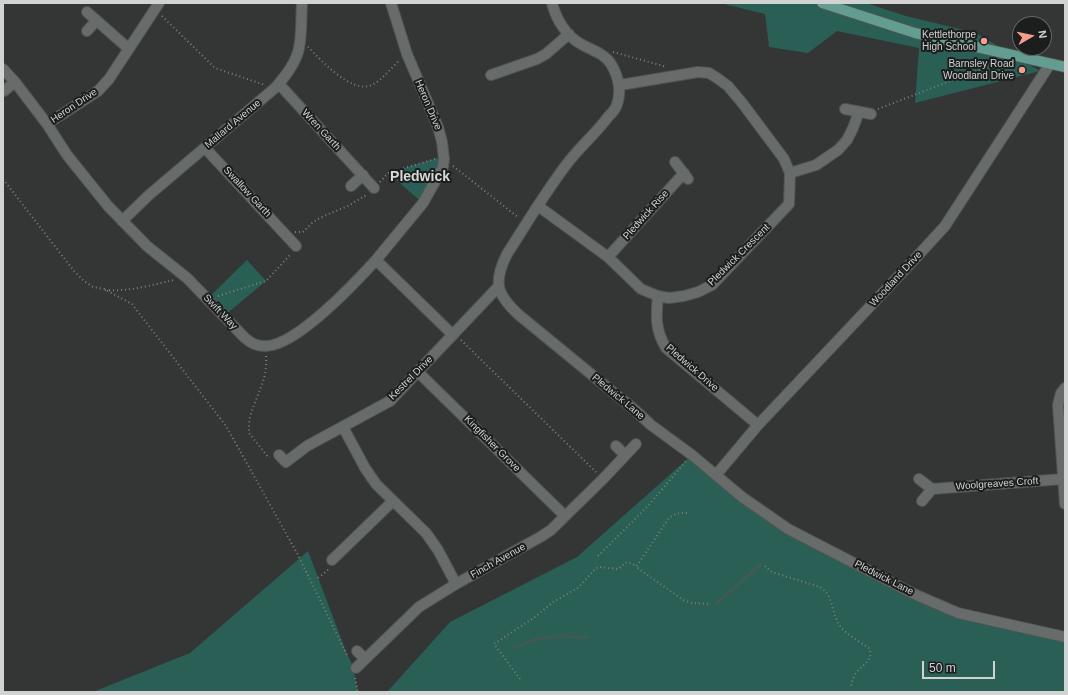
<!DOCTYPE html>
<style>
body{margin:0}
#map{position:relative;width:1068px;height:695px;overflow:hidden;background:#333635;font-family:Arial,sans-serif}
canvas{display:block}
.frame{position:absolute;inset:0;border:4px solid #d0d3d2;pointer-events:none}
.north{position:absolute;left:1012px;top:16px;width:40px;height:40px;box-sizing:border-box;background:#1c1d1d;border:1px solid #646665;border-radius:50%;rotate:81deg;font-size:11px;font-weight:700;line-height:16px;text-align:center;color:#d0d3d2}
.north::after{content:'';display:block;margin:auto;width:14px;height:18px;background:#f59d8f;clip-path:polygon(50% 0,100% 100%,50% 72%,0 100%)}
.scale{position:absolute;left:922px;top:661px;width:73px;height:18px;box-sizing:border-box;border:2px solid #d0d3d2;border-top:0;padding-left:5px;font-size:12px;line-height:14px;white-space:nowrap;color:#d0d3d2;-webkit-text-stroke:3px #1c1d1d;paint-order:stroke}
</style>
<div id="map">
<canvas width="1068" height="695"></canvas>
<div class="frame"></div>
<div class="north">N</div>
<div class="scale">50 m</div>
</div>
<script>
const c = document.querySelector('canvas').getContext('2d');
c.lineJoin = 'round';
function paint(path, color) { c.fillStyle = color; c.fill(path, 'evenodd'); }
function strokePath(path, color, width, dash) { c.strokeStyle = color; c.lineWidth = width; c.lineCap = dash ? 'butt' : 'round'; c.setLineDash(dash || []); c.stroke(path); }
function drawText(font, color, halo, rows, align = 'center') {
  c.font = font + ' Arial,sans-serif'; c.lineWidth = 4; c.setLineDash([]); c.textBaseline = 'middle'; c.strokeStyle = halo; c.fillStyle = color; for (const [text, x, y, turn = 0] of rows) {
    c.save(); c.translate(x, y); c.rotate((+turn || 0) * Math.PI / 180); c.textAlign = isNaN(turn) ? turn : align; if (halo) c.strokeText(text, 0, 0); c.fillText(text, 0, 0); c.restore();
  }
}
paint(new Path2D(`
 M720 3H866L906 16 976 33 1040 71 915 103 919 48 837 31 808 53 769 47 765 14Z
 M444 156 423 203 388 173Z
 M247 260 266 281 224 316 207 299Z
 M692 455 788 529 958 613 1065 637V692H387L450 622 577 557Z
 M308 551 347 654 352 664 358 692H93L190 653Z`), '#2a5f55');
strokePath(new Path2D(`
 M716 604 761 564
 M514 648C529 640 546 636 563 636 571 637 580 637 588 637`), '#425855', 3);
const minor = new Path2D(`
 M552 3C556 19 566 36 581 44 591 50 604 53 611 64 619 77 622 93 616 107 614 111 611 114 608 117 597 132 582 145 570 160 561 171 553 183 545 195 532 214 520 234 507 254 493 282 496 294 519 315L636 411 651 425 692 455 742 497 788 529 914 594 958 613 1065 637
 M87 12 129 49
 M87 31 96 21
 M3 69 15 82 47 124 67 155 108 206 147 246 187 278 245 338C251 343 256 346 265 346 295 347 355 283 376 260L453 335
 M491 75 537 59 546 54 569 34
 M279 84 374 188
 M4 91 15 82
 M845 109 871 114
 M47 124 98 91 109 79 159 3
 M205 148 296 246
 M675 162 688 179
 M790 173 816 165 838 150 847 140 853 128 859 112
 M351 186 363 175
 M538 206 608 257 641 289 658 296 669 298 684 296 698 292 712 285 789 204 790 173 784 159 743 104 728 86 717 78 709 73 698 72 620 85
 M122 221 149 195 275 88C285 77 296 63 299 48 302 33 301 18 302 3
 M608 257 684 173
 M376 260 423 203 443 167 444 159 442 142 438 127 407 54 391 3
 M658 296C656 316 655 330 666 348L758 425
 M418 372 565 516
 M1065 388 1061 393 1058 405 1065 504
 M343 427 365 468 376 484 426 533 438 550 456 584
 M616 446 625 455
 M279 455 286 462 307 446 390 401 499 286
 M716 475 758 425 912 262 945 226 1050 64
 M919 479 932 489 922 501
 M932 489 1063 479
 M332 560 393 501
 M357 651 365 659
 M356 668 419 607 456 584 542 536 551 530 603 479 636 444`);
const major = new Path2D(`
 M822 3 915 33 1065 67`);
strokePath(minor, '#515453', 12);
strokePath(major, '#515453', 12);
strokePath(new Path2D(`
 M162 16 215 68 265 85
 M308 47C321 60 351 94 372 85 382 80 392 67 400 60
 M613 52 667 67
 M878 109 999 62
 M453 166 519 218
 M3 179 74 271 84 281 93 287 104 289 132 304 226 426 297 553 347 655
 M380 182 388 173 435 159
 M295 232H303L313 222 324 216 348 206 368 194
 M105 290C128 292 152 285 174 280
 M218 296 266 281 291 254
 M461 340 597 473
 M266 356C268 380 256 395 250 417 249 422 249 428 249 433L268 457H270
 M687 513C680 513 675 513 669 518L636 567 683 600 692 603 711 604
 M598 556 648 506 686 461
 M765 566 769 570 772 572 820 587C834 595 831 614 840 626 847 635 860 642 870 649 873 662 861 665 856 673 853 677 852 682 851 686
 M318 578 329 569
 M355 678 358 692
 M520 679 494 644 535 617 553 602 579 587 596 568 600 567 618 569 627 562 633 564 636 567`), '#7c7f7e', 2, [1, 3]);
strokePath(minor, '#676b6a', 10);
strokePath(major, '#639c91', 10);
for (const [x, y, r, color] of [
 [984,41,4,"#f59d8f"],
 [1022,70,4,"#f59d8f"]
]) { const dot = new Path2D(); dot.arc(x, y, r, 0, 2 * Math.PI); c.fillStyle = color; c.fill(dot); strokePath(dot, '#1c1d1d', 1.5); }
drawText('10px', '#d0d3d2', '#1c1d1d', [
 ["Kettlethorpe",976,35],
 ["High School",976,47],
 ["Barnsley Road",1014,64],
 ["Woodland Drive",1014,76]
], 'right');
drawText('10px', '#d0d3d2', '#1c1d1d', [
 ["Heron Drive",428,105,67],
 ["Heron Drive",74,106,-34],
 ["Mallard Avenue",233,124,-40],
 ["Wren Garth",321,130,47],
 ["Swallow Garth",247,192,47],
 ["Pledwick Rise",646,215,-48],
 ["Pledwick Crescent",739,255,-45],
 ["Woodland Drive",896,279,-47],
 ["Swift Way",220,312,46],
 ["Pledwick Drive",692,368,41],
 ["Kestrel Drive",411,378,-45],
 ["Pledwick Lane",618,397,40],
 ["Kingfisher Grove",492,444,45],
 ["Woolgreaves Croft",997,484,-4],
 ["Finch Avenue",498,561,-29],
 ["Pledwick Lane",884,578,27]
]);
drawText('bold 14px', '#d6dad9', '#1c1d1d', [
 ["Pledwick",420,177]
]);
</script>
